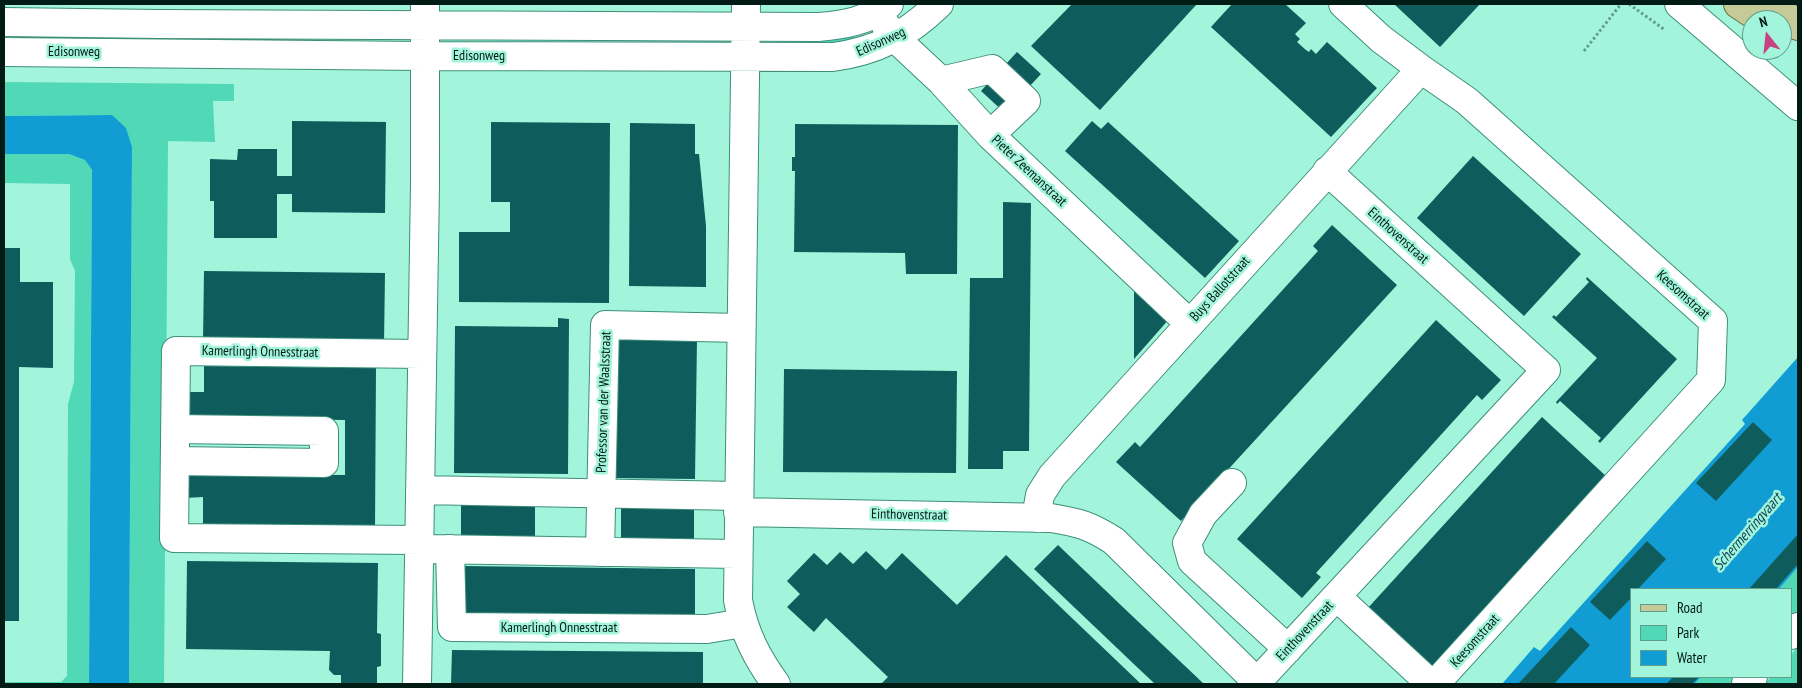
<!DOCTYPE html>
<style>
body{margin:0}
#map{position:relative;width:1802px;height:688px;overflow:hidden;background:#a2f4db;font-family:"PT Sans Narrow",sans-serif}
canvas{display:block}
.frame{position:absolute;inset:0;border:5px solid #021b14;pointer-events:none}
.legend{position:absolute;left:1630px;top:588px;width:162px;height:90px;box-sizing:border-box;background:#a2f4db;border:1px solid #629d8b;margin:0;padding:6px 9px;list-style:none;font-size:15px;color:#021b14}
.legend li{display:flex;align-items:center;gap:10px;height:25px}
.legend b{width:25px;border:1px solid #629d8b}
.north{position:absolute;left:1742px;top:10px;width:50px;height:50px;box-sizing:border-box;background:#a2f4db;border:1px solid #629d8b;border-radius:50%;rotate:344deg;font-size:14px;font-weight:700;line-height:20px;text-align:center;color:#021b14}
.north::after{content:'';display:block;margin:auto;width:18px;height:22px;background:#c74284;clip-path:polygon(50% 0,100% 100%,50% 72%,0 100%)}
</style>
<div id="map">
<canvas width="1802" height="688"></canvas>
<div class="frame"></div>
<ul class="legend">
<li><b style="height:6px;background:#c5ca98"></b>Road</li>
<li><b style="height:14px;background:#51d8b6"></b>Park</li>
<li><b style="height:14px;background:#119dd4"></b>Water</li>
</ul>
<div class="north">N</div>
</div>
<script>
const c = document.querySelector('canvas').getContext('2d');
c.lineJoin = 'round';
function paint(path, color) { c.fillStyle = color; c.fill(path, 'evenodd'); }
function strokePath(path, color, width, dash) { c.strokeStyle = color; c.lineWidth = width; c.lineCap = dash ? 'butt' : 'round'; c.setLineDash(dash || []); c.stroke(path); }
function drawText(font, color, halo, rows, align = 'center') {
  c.font = font + ' "PT Sans Narrow",sans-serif'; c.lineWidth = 5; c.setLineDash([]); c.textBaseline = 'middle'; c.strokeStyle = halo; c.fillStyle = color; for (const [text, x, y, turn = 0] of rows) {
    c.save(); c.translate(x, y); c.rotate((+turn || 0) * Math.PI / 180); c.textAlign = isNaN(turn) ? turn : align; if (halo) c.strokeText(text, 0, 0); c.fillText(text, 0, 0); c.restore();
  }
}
paint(new Path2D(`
 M851 29 857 45 799 50V35Z
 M4 82 234 84V101H213L215 142 168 141 164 684H129L132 147 112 115 4 116Z
 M4 154H69L85 160 92 170 89 684H4V682H61L67 676 68 404 74 382 75 271 70 259V184L4 183Z
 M1798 567V610L1791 619V589H1779Z
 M1798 646V684H1764L1771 677H1791V655Z
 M1701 677H1739L1732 684H1694Z`), '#51d8b6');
paint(new Path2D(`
 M112 115 126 128 132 147 129 684H89L92 170 85 160 69 154H4V116Z
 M1798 357V567L1779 589H1631V677H1701L1694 684H1502L1534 647 1540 651 1745 424 1742 420Z`), '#119dd4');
paint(new Path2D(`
 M1072 4H1197L1100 110 1031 46Z
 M1232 4H1285L1306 23 1295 34 1300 39 1297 42 1306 50 1309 52 1311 49 1316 54 1327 42 1377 88 1331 137 1211 27Z
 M1394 4H1480L1440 47Z
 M1017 52 1041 74 1005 113 981 91Z
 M292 121 386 122 385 213 292 212V194H277V238H214V201H210V159L237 160 238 149H277V176H292Z
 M1092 121 1101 129 1108 122 1239 241 1205 278 1065 151Z
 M491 122 610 123 609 303 459 302V232H510V202H491Z
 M630 123 695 124V154H699L706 226V287L629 286Z
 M795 124 958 125 957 274H906L905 253 794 252 795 171H792V157H795Z
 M1473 156 1581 254 1524 316 1417 218Z
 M1003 202 1031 203 1029 451H1003V469H968L970 278H1003Z
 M1332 225 1397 285 1181 521 1116 462 1135 442 1140 447 1318 251 1313 246Z
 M4 248H20V282H53V368L19 367V621H4Z
 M204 271 385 273 384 344 203 342Z
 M1587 277 1677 359 1600 443 1598 441 1601 438 1560 401 1557 404 1556 402 1597 358 1552 317 1554 315 1556 317 1589 282 1586 279Z
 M1134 285 1170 318 1134 359Z
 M558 318 569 319 568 474 454 473 455 326 558 327Z
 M1436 320 1501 380 1482 400 1477 395 1316 573 1321 577 1302 598 1237 539Z
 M618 338 697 339 695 479 616 478Z
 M204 366 376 368 375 527 203 526V497L185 498 188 474 345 475V420L188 418 185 392H204Z
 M784 369 957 371 956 473 783 472Z
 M1542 417 1607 477 1433 668 1367 609Z
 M1753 422 1772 440 1716 501 1696 483Z
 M461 503H535V545H461Z
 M621 504H694V546H621Z
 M1798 534V564L1776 589H1749Z
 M1647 541 1666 559 1638 589H1631V598L1610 620 1590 602Z
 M1058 545 1127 611 1204 684H1155L1138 668 1034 569Z
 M866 551 886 570 902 553 957 605 1006 555 1141 684H881L888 677 826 618 814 632 787 607 800 594 787 581 814 553 827 565 840 552 853 564Z
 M187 561 378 563 377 633 381 634V666L377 667V684H341V675H334L329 670 330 651 186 649Z
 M463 566 695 569V621L462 618Z
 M1571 627 1590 645 1554 684H1518Z
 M452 650 703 652V684H451Z
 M1673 677H1699L1692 684H1666Z`), '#0e5d5c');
const minor = new Path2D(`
 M746 4 738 600C744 633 757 658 776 684
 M1343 4 1381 39 1421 69 1467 101 1713 321 1711 380 1435 684
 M1679 4 1798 106
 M4 22 159 24 818 27C844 25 868 21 889 4
 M885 24 895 38 941 81 990 135 1189 323
 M4 52 424 56 833 57C877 51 907 35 939 4
 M941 81 992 69 1026 101 990 135
 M175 461 324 463V431L175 429
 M1232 483 1203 514 1187 543 1192 561 1288 649
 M420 490 739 496
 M738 512 1051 518C1080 523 1089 525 1114 541L1257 682 1546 370 1327 171
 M1036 518 1040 495 1052 476 1421 69
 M419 540 174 538 176 351 422 354
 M431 549 737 554
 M450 549 452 627 707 629 743 623
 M600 552 605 325 741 328
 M1337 597 1431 684
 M1791 635 1798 627
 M417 684 425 185V4
 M1746 684 1753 677`);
const major = new Path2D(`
 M1738 4 1762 20
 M1773 4 1798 26`);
strokePath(minor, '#3d8f7a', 30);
strokePath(major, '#68753e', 30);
strokePath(new Path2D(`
 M1629 4 1665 30
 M1584 51 1621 4`), '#629d8b', 3, [2.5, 2.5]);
strokePath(minor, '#fff', 28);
strokePath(major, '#c5ca98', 28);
drawText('14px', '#021b14', '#a2f4db', [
 ["Edisonweg",881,42,-24],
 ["Edisonweg",74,52],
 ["Edisonweg",479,56],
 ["Pieter Zeemanstraat",1029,171,43],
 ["Einthovenstraat",1398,236,42],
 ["Buys Ballotstraat",1220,289,-48],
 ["Keesomstraat",1683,295,42],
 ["Kamerlingh Onnesstraat",260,352,1],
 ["Professor van der Waalsstraat",604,402,-88],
 ["Einthovenstraat",909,515,1],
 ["Kamerlingh Onnesstraat",559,628],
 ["Einthovenstraat",1305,631,-47],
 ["Keesomstraat",1475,641,-48]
]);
drawText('italic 15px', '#0a3e55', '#a2f4db', [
 ["Schermerringvaart",1748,532,-49]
]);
</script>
